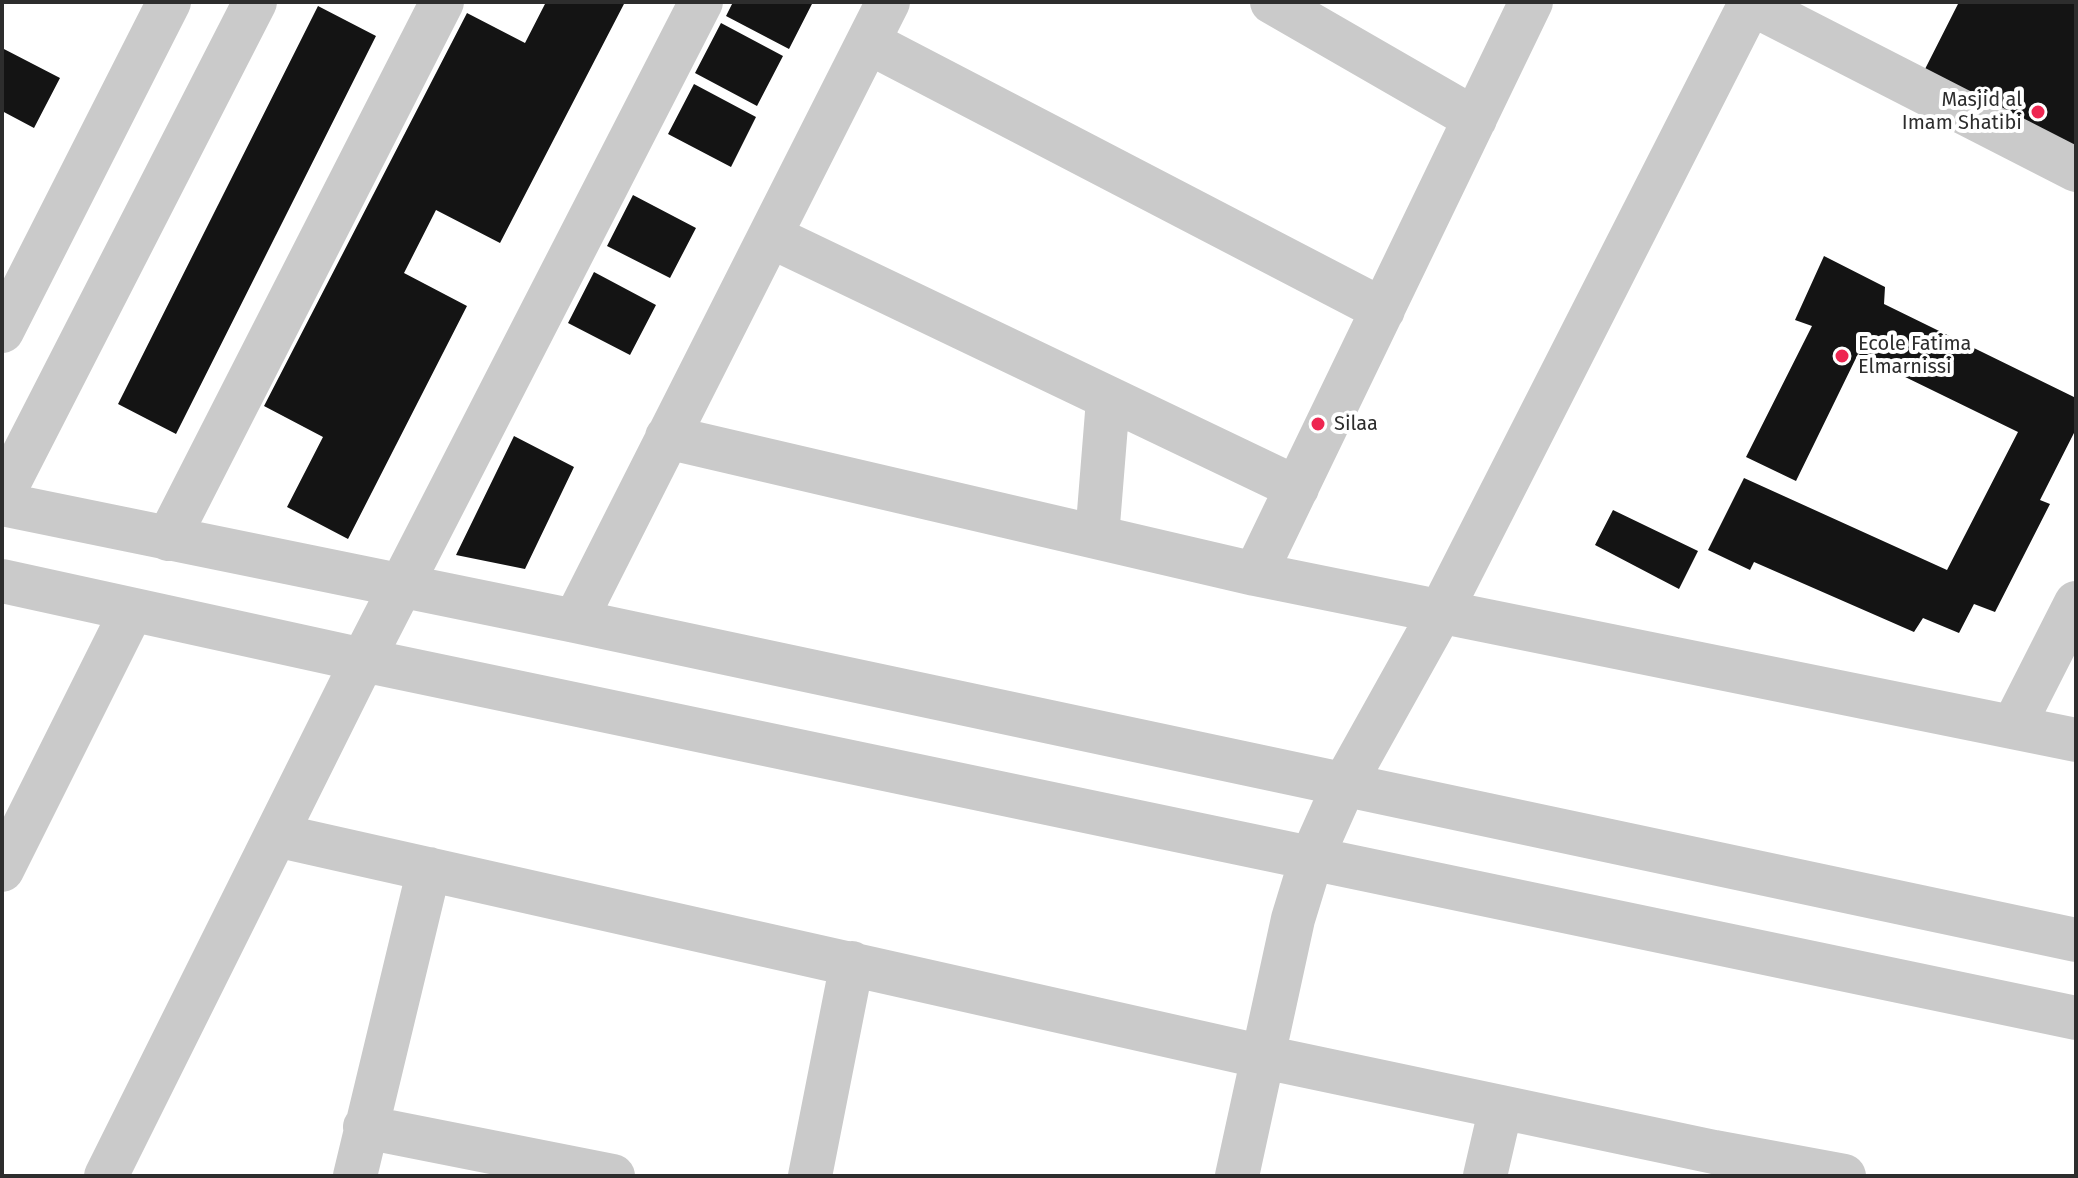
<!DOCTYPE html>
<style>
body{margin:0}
#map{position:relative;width:2078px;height:1178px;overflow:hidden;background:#fff;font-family:"Fira Sans",sans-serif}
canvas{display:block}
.frame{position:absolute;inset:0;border:4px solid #2d2d2d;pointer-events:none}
</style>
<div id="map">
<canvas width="2078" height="1178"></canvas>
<div class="frame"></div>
</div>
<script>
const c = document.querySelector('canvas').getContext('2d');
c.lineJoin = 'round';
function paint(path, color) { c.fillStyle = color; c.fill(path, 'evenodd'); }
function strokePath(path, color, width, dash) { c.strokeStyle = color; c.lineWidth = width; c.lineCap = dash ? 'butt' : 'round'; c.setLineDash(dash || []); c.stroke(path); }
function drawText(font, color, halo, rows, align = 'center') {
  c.font = font + ' "Fira Sans",sans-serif'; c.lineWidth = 8; c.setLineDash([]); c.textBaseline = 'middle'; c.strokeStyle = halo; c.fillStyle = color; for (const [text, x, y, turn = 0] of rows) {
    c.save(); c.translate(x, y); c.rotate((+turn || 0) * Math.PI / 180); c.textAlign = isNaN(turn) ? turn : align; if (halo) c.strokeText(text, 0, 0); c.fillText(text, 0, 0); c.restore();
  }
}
paint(new Path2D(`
 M546 2H625L500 243 436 210 404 273 467 306 348 539 287 507 323 437 264 406 467 13 525 43Z
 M733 2H813L789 49 726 16Z
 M1959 2H2076V151L1923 73Z
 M318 6 376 36 176 434 118 404Z
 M721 23 783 56 757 106 695 73Z
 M2 48 60 78 34 128 2 111Z
 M694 84 756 117 731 167 668 134Z
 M633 195 696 228 670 278 607 246Z
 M1824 256 1885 287 1884 304 2076 398V429L2040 500 2050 504 1995 612 1974 604 1959 633 1923 618 1914 632 1754 562 1750 570 1708 550 1744 478 1947 570 2018 432 1858 354 1796 481 1746 457 1812 326 1795 320Z
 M594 272 656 305 630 355 568 323Z
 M514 436 574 467 525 569 456 555Z
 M1613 510 1698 551 1679 589 1595 545Z`), '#141414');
strokePath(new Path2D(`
 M1272 2 1475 119
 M1748 2 2076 170
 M868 42 1383 310
 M770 236 1297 488
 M2 331 169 2
 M667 437 1255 574 2076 740
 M2 496 255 2
 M2 504 575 621 2076 940
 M1097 537 1108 400
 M168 539 442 2
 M1255 574 1531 2
 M2 581 363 660 2076 1018
 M575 621 888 2
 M2013 727 2076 603
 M276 835 1264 1057 1714 1152 1844 1176
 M2 870 132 610
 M365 1127 613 1176
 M106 1176 363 660 701 2
 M355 1176 429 869
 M810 1176 852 963
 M1237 1176 1293 919 1312 857 1345 783 1441 611 1751 2
 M1485 1176 1501 1107`), '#cacaca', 44);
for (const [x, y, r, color] of [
 [2038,112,8,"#ee2651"],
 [1842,356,8,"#ee2651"],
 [1318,424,8,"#ee2651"]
]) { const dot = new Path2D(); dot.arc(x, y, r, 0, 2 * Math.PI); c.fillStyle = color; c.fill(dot); strokePath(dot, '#fff', 3); }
drawText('20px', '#2d2d2d', '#fff', [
 ["Masjid al",2022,100,"right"],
 ["Imam Shatibi",2022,123,"right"],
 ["Ecole Fatima",1858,344],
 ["Elmarnissi",1858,367],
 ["Silaa",1334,424]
], 'left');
</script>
